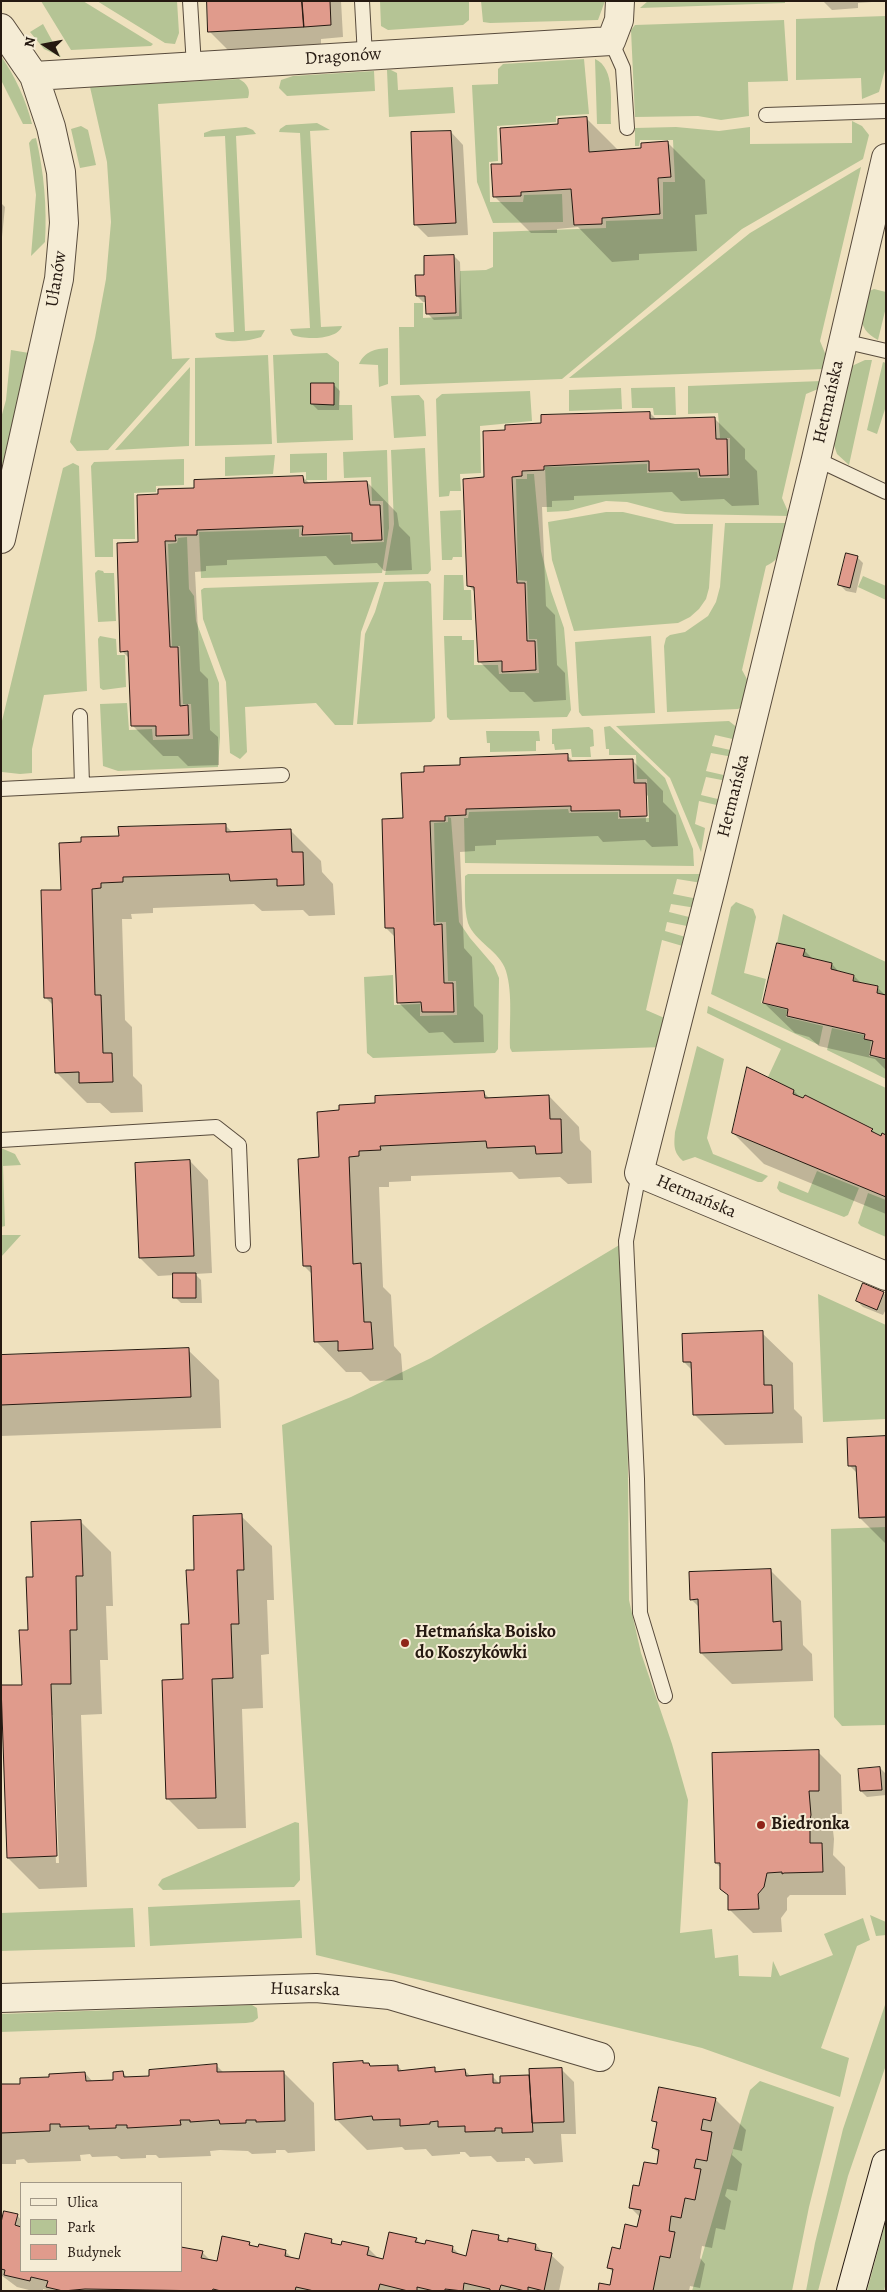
<!DOCTYPE html>
<meta charset="utf-8">
<style>
body{margin:0}
#map{position:relative;width:887px;height:2292px;overflow:hidden;background:#efe1be;font-family:Alegreya,serif}
canvas{display:block}
.frame{position:absolute;inset:0;border:2px solid #251911;pointer-events:none}
.legend{position:absolute;left:20px;top:2182px;width:162px;height:90px;box-sizing:border-box;background:#f5ecd5;border:1px solid #a29887;margin:0;padding:6px 9px;list-style:none;font-size:15px;color:#251911}
.legend li{display:flex;align-items:center;gap:10px;height:25px}
.legend b{width:25px;border:1px solid #a29887}
.north{position:absolute;left:20px;top:20px;width:50px;height:50px;-webkit-text-stroke:4px #f5ecd5;paint-order:stroke;rotate:281deg;font-size:14px;font-weight:700;line-height:20px;text-align:center;color:#251911}
.north::after{content:'';display:block;margin:auto;width:18px;height:22px;background:#251911;clip-path:polygon(50% 0,100% 100%,50% 72%,0 100%)}
</style>
<div id="map">
<canvas width="887" height="2292"></canvas>
<div class="frame"></div>
<ul class="legend">
<li><b style="height:6px;background:#f5ecd5"></b>Ulica</li>
<li><b style="height:14px;background:#b5c495"></b>Park</li>
<li><b style="height:14px;background:#e09b8c"></b>Budynek</li>
</ul>
<div class="north">N</div>
</div>
<script>
const c = document.querySelector('canvas').getContext('2d');
c.lineJoin = 'round';
function paint(path, color) { c.fillStyle = color; c.fill(path, 'evenodd'); }
function strokePath(path, color, width, dash) { c.strokeStyle = color; c.lineWidth = width; c.lineCap = dash ? 'butt' : 'round'; c.setLineDash(dash || []); c.stroke(path); }
function drawText(font, color, halo, rows, align = 'center') {
  c.font = font + ' Alegreya,serif'; c.lineWidth = 4; c.setLineDash([]); c.textBaseline = 'middle'; c.strokeStyle = halo; c.fillStyle = color; for (const [text, x, y, turn = 0] of rows) {
    c.save(); c.translate(x, y); c.rotate((+turn || 0) * Math.PI / 180); c.textAlign = isNaN(turn) ? turn : align; if (halo) c.strokeText(text, 0, 0); c.fillText(text, 0, 0); c.restore();
  }
}
paint(new Path2D(`
 M41 1H83L153 44 151 46 71 50Z
 M97 1H177L179 33 175 44 165 43Z
 M380 1H469V20L463 25 388 30 381 26Z
 M481 1H605L598 20 490 23 483 22Z
 M648 1H785V3L640 8Z
 M886 16V66L879 92 862 99 861 78 796 80V19Z
 M784 20 788 81 748 82 749 116 721 120 698 116 635 117 631 30 635 25Z
 M43 24 61 57 44 49 30 32Z
 M1 56C15 76 26 100 32 124H23L1 80Z
 M584 59 589 114 556 116V122L497 126 498 161 489 162 490 202H523L524 195 562 194 563 222 493 223 477 182 472 85 498 84V69L503 64Z
 M595 59C616 68 610 104 611 124H597Z
 M387 70H391L397 73 398 90 453 87 455 113 389 117Z
 M374 71 375 91 287 96 279 88 281 80 293 76Z
 M239 79C247 83 251 90 248 98L158 104 172 359 190 358 108 450 77 451 70 442 95 338 106 279 111 222 107 162 90 87Z
 M852 121 862 126 869 135 863 159 742 229 562 379 400 385 399 327H414V303H423V318L459 316 460 271 486 270 493 267V232L606 228V221L663 219V182H675L673 140H640L639 146H635V128L676 127 719 131 750 127V144L852 143Z
 M317 123 330 130 310 131 321 327 342 326C338 340 304 340 293 335L290 329 310 328 300 133 279 132 280 129 286 125Z
 M81 126 88 130 96 165 80 168 71 129Z
 M246 127 253 130 256 134 236 136 245 331 265 330 261 337C250 341 226 344 216 337L215 333 234 332 225 136 204 137V133L212 130Z
 M36 138C44 172 47 207 45 242L31 256 36 195 29 143 32 139Z
 M861 167 820 341 827 358 825 369 569 378 750 233Z
 M874 289 886 292V307L878 340C854 327 863 313 867 292Z
 M388 348V384L379 387 378 365 359 364C365 351 375 349 388 348Z
 M11 350 29 353 1 471V418L6 400Z
 M327 353 339 362V405H352L353 440 277 443 273 355Z
 M268 355 272 444 195 446V358Z
 M865 360H872L849 465 837 454 833 442 849 369 854 365Z
 M883 362 886 363V406L877 434 867 430Z
 M190 367 189 446 115 450Z
 M822 381 818 389 806 394 782 498 790 516 686 514 665 512 627 502 606 501 568 511 547 512 545 467 647 464V473L697 472 698 478H730V438H720L718 413 688 414V386Z
 M675 387 676 415H654L653 408H632L631 388Z
 M621 388 622 409 569 411V390Z
 M530 391 532 421 480 426 481 473 460 474 461 491H450L449 496 439 497 436 399 442 394Z
 M419 395 424 401 426 436 394 438 391 396Z
 M425 448 431 570 428 574 385 575 394 524 391 450Z
 M387 450 389 528 382 573 201 578 199 532 299 529V537L350 535 351 544 384 542 383 501H372L371 477 344 478 343 452Z
 M327 453V480H306V472L290 473V454Z
 M275 455 273 474 225 476V457Z
 M184 459V485L156 486V492L134 493 135 539H113V557H95L91 466 94 462Z
 M73 463 79 466 87 691 44 695 32 749V773L20 774 2 772 1 725 63 468Z
 M527 474H534L541 551 551 591 564 628 571 710 567 717 450 720 447 717 444 636H462V640H474V665H498L499 674 539 673 537 639H529L527 581 518 580 516 479H527Z
 M461 510 462 557H453L452 560H442L440 511Z
 M606 512H623L675 524H713L709 588 706 599 699 609 690 617 678 623 574 631 552 560 548 522Z
 M725 523H788C784 543 785 557 766 566L742 670 748 681 746 705 738 709 667 712 664 646 666 638 670 635 685 632 708 616 716 602 720 587Z
 M187 537 189 589 194 596 196 621 219 683 220 737 218 767 118 771 103 766 100 704 127 703 129 730 152 729 153 740 193 739 191 704H183L180 646H172L168 544 177 543 178 538Z
 M98 570 103 571 104 573H114L116 621 98 622 95 573Z
 M444 575H463L464 590H471L472 620H443Z
 M863 576 886 586V600L858 587Z
 M428 581 431 584 435 718 431 722 357 724 365 634 375 612 384 582Z
 M379 582 361 632 353 725H335L316 703 245 707 247 752 240 759 230 753 226 682 203 619 201 590 204 588Z
 M100 636 116 639 117 655H125L126 687 103 690 100 688 98 639Z
 M651 636 655 713 582 716 579 712 575 642Z
 M729 721 739 729 737 740 715 735 712 746 735 751 733 757 711 753 706 771 728 776 727 781 706 777 701 795 722 800 721 806 699 801 695 824 705 828 701 852 670 778 616 726Z
 M610 726 665 778 693 849 694 866 465 863 464 818H468L469 812 568 809 569 813 618 812V819L649 818 647 779H637L636 755H609V749H606L604 727Z
 M589 727 593 730 594 746 590 747 591 757H572L571 749 555 750 554 744H552V729Z
 M486 731H539L540 741H536V751L490 752V743H487Z
 M448 817 451 818 459 922 470 938 494 966 499 978 498 1049 495 1053 373 1058 367 1053 364 977 393 975 394 1005 420 1004V1016L457 1015 456 981H448L446 922H436L434 823 448 822Z
 M468 874H705L702 883 677 879 673 894 698 899 696 908 671 904 669 912 693 918 692 927 667 922 665 931 689 938 686 947 662 940 646 1010 669 1020 663 1047 512 1052 510 1048C509 1024 513 994 506 971 500 951 475 942 468 923 464 909 465 891 465 876Z
 M736 902 753 909 756 917 744 973 766 979 761 1003 787 1010 786 1017 823 1026 819 1045 711 994 731 907Z
 M783 914 886 962V995L877 993 878 986 853 981 854 975 831 969 832 963 803 956 804 949 777 943Z
 M708 1006 886 1088V1135L882 1133 881 1136 871 1131 872 1128 805 1095 803 1098 793 1094 794 1090 768 1077 781 1049 707 1013Z
 M832 1028 864 1035 863 1039 871 1041 869 1056 886 1060V1079L827 1050Z
 M697 1046 724 1059 707 1138 713 1154 768 1176 762 1182H758L695 1157 683 1161C673 1152 674 1145 675 1132Z
 M1 1148 15 1154 21 1165 3 1166 5 1226 1 1227Z
 M817 1171 859 1188 848 1215 844 1217 780 1192 777 1188 779 1181 808 1193Z
 M868 1193 886 1200V1237L861 1226 858 1223Z
 M1 1235H21L1 1257Z
 M626 1241 629 1600 641 1653 672 1744 688 1800 680 1933 712 1929 715 1958 738 1955 739 1976 771 1977 773 1961 780 1976 833 1955 824 1934 863 1918 870 1940 857 1946 821 2048 849 2058 840 2097 702 2048 316 1955 282 1425 351 1397 431 1358Z
 M818 1294 886 1325V1419L823 1422Z
 M886 1527V1725L842 1726 834 1717 831 1529Z
 M295 1822 299 1823 300 1880 294 1887 163 1890 158 1885 162 1879Z
 M300 1900 302 1938 150 1946 148 1907Z
 M133 1908 135 1947 1 1951V1913Z
 M870 1915 886 1922V1935L876 1936Z
 M886 2002V2065L848 2176 818 2291H806L815 2243 843 2129Z
 M252 2005 257 2008 258 2018 253 2022 246 2023 1 2032V2014Z
 M760 2081 834 2107 809 2207 792 2291H692L750 2090Z
 M886 2220V2282L884 2291H867Z`), '#b5c495');
paint(new Path2D(`
 M208 1H341L343 37 321 39V45L228 50 210 32Z
 M823 1H886L858 3V8L832 10Z
 M586 118 619 151 643 150 668 143 705 180 707 214 695 215 697 251 639 254V260L612 262 578 227 557 229V233H531L494 196 503 165 559 125Z
 M451 132 463 145 468 235 428 237 416 225Z
 M1 203 5 207 1 247Z
 M454 256 460 262 462 319 434 320 428 314 427 302H423L417 296 426 276Z
 M334 385 340 391 339 410H318L312 404Z
 M650 413 657 420 714 418 745 449V459L757 471 759 505 732 506 724 499 681 501 672 492 574 496V500L552 501V507H542L546 606 555 615 557 665 565 673 566 700 534 702 524 692H510L479 661 476 593 469 586 486 479 507 431 543 424Z
 M303 477 310 484 367 482 397 513 399 526 410 537 412 570 384 571 377 563 334 565 326 556 227 560V565L206 566V571L195 572 200 671 208 679 210 730 218 737 219 765 188 766 178 756H163L133 726 129 658 122 651 139 543 160 495 196 489Z
 M857 557 863 563 856 593 846 591 840 585Z
 M567 755 574 762 632 760 663 791V802L676 815 678 846 652 847 645 840 603 842 598 836 496 840V845L475 846V851L460 852 464 948 472 957 474 1006 483 1015 484 1042 454 1043 443 1032 429 1033 398 1002 395 937 386 928 404 819 425 773 461 766ZM645 793 648 796 649 822H646Z
 M225 825 233 833 290 830 321 861 322 872 333 884 335 915 309 916 303 910 262 911 254 904 153 908V913L131 914 132 919H122L125 1020 132 1027 133 1076 142 1085 143 1112 111 1113 100 1103H87L56 1072 54 1006 45 997 63 891 83 843 120 837Z
 M804 950 814 960 832 964 840 973 854 976 862 984 877 987 886 996V1070L875 1059 819 1046 809 1037 795 1033 764 1003Z
 M794 1091 802 1099 872 1130 878 1136H886V1214L764 1164 733 1133Z
 M483 1092 490 1099 549 1096 579 1127 580 1140 591 1151 592 1183 568 1184 560 1177 519 1179 512 1172 411 1176V1181L389 1182V1187H379L383 1287 391 1295 394 1346 401 1354 403 1380 370 1381 361 1372H346L316 1341 312 1274 304 1266 320 1159 340 1112 377 1104Z
 M190 1161 208 1180 212 1273 195 1274 201 1280 202 1303H181L175 1297 174 1275 158 1276 140 1258Z
 M864 1285 886 1295V1309L883 1315 863 1307 857 1301Z
 M762 1333 793 1363 794 1409 802 1417 803 1443 725 1445 694 1414 693 1371 684 1362Z
 M188 1350 219 1380 221 1428 1 1436V1357Z
 M886 1437V1544L860 1518 858 1474 849 1465Z
 M241 1516 272 1546 274 1600H267L269 1654 261 1655 263 1708 242 1709 246 1828 198 1829 167 1798 184 1680 196 1571Z
 M80 1521 111 1552 113 1606H106L108 1660H100L102 1714 81 1715 87 1887 39 1889 8 1858 35 1578ZM50 1715H53L59 1863H56Z
 M770 1570 801 1601 803 1645 812 1654 813 1681 732 1684 701 1653 700 1608 691 1599Z
 M818 1752 841 1775 842 1814H831L834 1839 833 1855 845 1867 846 1895H790L787 1898V1910L781 1918 782 1932 753 1933 730 1910 729 1896 721 1868 716 1863Z
 M880 1768 886 1774V1795L867 1797 861 1791Z
 M363 2063 372 2067 398 2066 403 2072 434 2069 439 2073 465 2070 471 2077 492 2076 501 2085 561 2069 574 2082 576 2134H561L563 2162 534 2164 529 2158H525V2161L497 2162 491 2156 470 2157 465 2152H460V2154L432 2156 426 2149 405 2150 402 2147 367 2150 336 2119Z
 M216 2065 225 2074 283 2072 314 2103 315 2151 288 2153 285 2150H276V2153L252 2154 248 2151 220 2150 210 2151 211 2156 159 2158 156 2155H146V2158L121 2159 117 2156 92 2157 90 2154 80 2155 81 2161 28 2163 24 2159 16 2160V2164H1V2085H21L85 2073 93 2082 114 2081 123 2073 128 2078 151 2077Z
 M715 2099 746 2130 742 2151 733 2149 732 2155 742 2164 737 2191 727 2189 725 2196 731 2201 725 2230 716 2228 712 2248 702 2246 700 2258 705 2264 700 2288 690 2286 689 2291H599L611 2287 614 2273 609 2268 638 2228 640 2217 630 2207 640 2187 658 2165 660 2154 653 2148 658 2125 654 2121Z
 M17 2215 21 2220V2271H181L202 2252 211 2261 218 2263 249 2243 253 2248 285 2251 293 2259 300 2260 332 2241 336 2246 368 2248 379 2259 384 2260 416 2239 422 2245 452 2247 461 2256 467 2257 498 2237 504 2242 536 2245 543 2253 551 2255 564 2267 559 2291H51L43 2289V2291H33L17 2287 1 2275V2229Z`), '#0003');
const building = new Path2D(`
 M207 1H302L304 27 208 32Z
 M302 1H330L331 25 304 27Z
 M587 117 589 152 641 148V143L668 141 671 177 658 178 660 214 602 218V224L574 225 571 189 521 192V196L493 197 491 164H502L500 128 558 124V119Z
 M451 131 456 223 414 225 411 132Z
 M454 255 456 313 426 314 425 296H416L415 275H424V256Z
 M311 383H334V405L311 404Z
 M650 412V419L715 417 716 439H727L728 475 700 476 699 469 649 471V461L544 466V470L522 471V476L512 477 517 583H525L527 641H535L536 670 502 672V661L478 662 474 587 467 586 463 479 484 477 483 431 505 430V425L541 423V415Z
 M303 476 304 483 367 481 370 505H380L382 540 352 541V533L302 535 303 526 197 530V535H175L176 541H165L170 647H178L180 706 188 705 189 735 156 736V726H131L128 651 120 652 117 543 138 542 137 495 158 494V489L194 488V480Z
 M846 553 858 556 850 588 838 585Z
 M568 754V761L633 759 634 783H646L647 816 620 817V810L571 811V806L466 809V815L445 816V821H430L434 925 442 924 444 983H453L454 1012H422L421 1002 397 1003 394 928H385L382 819 403 818 401 773 424 772V766L460 765V758Z
 M226 824V832L291 829 292 852H303L304 885 277 886V879L230 881 229 874 123 877V882L101 883V888L92 889 95 995H101L103 1053H112L113 1082 79 1083V1072L55 1073 52 998H44L41 890H61L59 843 81 842V837L119 836 118 827Z
 M777 943 805 949 803 956 832 963 831 969 854 975 853 981 878 986 877 993 886 995V1059L870 1055 873 1041 864 1039 865 1034 787 1016 788 1009 763 1003Z
 M747 1067 794 1090 793 1094 803 1098 805 1095 873 1129 871 1131 881 1136 882 1133 886 1135V1197L732 1133Z
 M484 1091 485 1098 549 1095 550 1119H561L562 1153 536 1154 535 1146 487 1148 486 1141 380 1146 381 1150 359 1151V1156L349 1157 353 1264 361 1263 364 1322H371L373 1349 338 1351V1341L314 1342 311 1266H303L298 1159 319 1157 317 1112 339 1110V1105L375 1103V1096Z
 M190 1160 194 1256 139 1258 135 1163Z
 M173 1273H196V1298H173Z
 M863 1283 884 1292 877 1310 856 1301Z
 M763 1331 764 1385H772L773 1413 693 1415 691 1362H683L682 1334Z
 M189 1348 191 1397 1 1405V1355Z
 M886 1436V1517L859 1518 856 1466H848L847 1438Z
 M242 1514 244 1570H237L239 1624H231L233 1678 212 1679 216 1798 166 1799 162 1680 183 1679 181 1624H189L186 1570H194L193 1516Z
 M81 1520 83 1576H76L77 1630H70L71 1684H51L57 1856 7 1858 1 1685H22L19 1630H28L26 1577H33L31 1522Z
 M771 1569 773 1622 781 1621 782 1650 700 1653 698 1599 690 1600 689 1572Z
 M819 1750V1791H809L811 1815 810 1819V1843H822L823 1872 784 1873 782 1874V1872L767 1873 764 1887 758 1894 759 1909 728 1910V1895L720 1889V1863H715L712 1753Z
 M880 1767 882 1790 860 1791 858 1769Z
 M363 2061V2063H369L370 2066 398 2065V2071L435 2067V2072L465 2069 466 2076 493 2074V2083H500V2076L529 2075 533 2132 502 2133V2128H495V2131L465 2132V2126L438 2127V2121L430 2122V2124L400 2126V2119L373 2120 372 2116 335 2120 333 2063Z
 M217 2064V2072L284 2071 285 2121 256 2122V2120H246V2123L220 2124 219 2120 190 2122V2120H180L181 2125 127 2128V2125H116V2128L89 2129V2126L60 2127V2124H50V2131L1 2133V2084H20V2078L49 2077V2074L85 2072 86 2081 113 2080V2072L123 2071 124 2077 149 2076V2070Z
 M562 2068 564 2122 532 2123 529 2069Z
 M659 2087 716 2098 711 2121 703 2119 701 2130 712 2132 707 2161 696 2159 694 2168 701 2169 695 2200 685 2198 681 2218 671 2216 669 2231 675 2232 670 2258 660 2256 653 2291H598L599 2283 610 2285 613 2269 607 2268 612 2247 620 2249 625 2224 637 2227 641 2210 629 2208 633 2185 639 2186 644 2162 657 2164 659 2150 652 2148 657 2122 652 2121Z
 M4 2211 18 2214 15 2225 21 2227V2271H181V2247L203 2251 201 2258 217 2261 222 2236 250 2242 249 2245 258 2247 259 2244 286 2250 285 2256 299 2259 305 2233 332 2239 331 2243 341 2245 342 2241 369 2247 367 2255 383 2259 389 2232 417 2238 415 2242 425 2244 426 2240 453 2246 452 2252 466 2256 472 2230 499 2235 498 2240 508 2242V2238L536 2244 535 2250 552 2253 544 2291 528 2287V2291H525L501 2285 499 2291H490V2289L464 2283 463 2291 445 2289V2291H434L417 2287V2291H408L380 2284 378 2291H314L296 2287 295 2291H221L213 2289 212 2291 85 2289 63 2291 46 2287 48 2281 31 2277 30 2281 4 2275 5 2270 1 2269V2223Z`);
paint(building, '#e09b8c');
strokePath(building, '#251911', 1);
const lane = new Path2D(`
 M190 1 194 66
 M362 1 365 56
 M611 41 623 68 627 128
 M766 115 886 111
 M843 341 886 351
 M816 459 886 492
 M80 716 82 785
 M1 789 282 775
 M1 1140 216 1127 239 1145 243 1245
 M639 1173 626 1241 637 1479 640 1613 665 1696`);
const street = new Path2D(`
 M1 28 34 76 51 127 61 172 64 223 59 279 1 539
 M34 76 611 41 619 20 620 1
 M886 158 816 459 713 881 639 1173 886 1276
 M1 1998 316 1988 390 1995 600 2057`);
const secondary = new Path2D(`
 M851 2291 886 2164`);
strokePath(lane, '#584b3c', 16);
strokePath(street, '#584b3c', 30);
strokePath(secondary, '#251911', 30);
strokePath(lane, '#f5ecd5', 14);
strokePath(street, '#f5ecd5', 28);
strokePath(secondary, '#f5ecd5', 28);
for (const [x, y, r, color] of [
 [405,1643,5,"#8f2418"],
 [761,1825,5,"#8f2418"]
]) { const dot = new Path2D(); dot.arc(x, y, r, 0, 2 * Math.PI); c.fillStyle = color; c.fill(dot); strokePath(dot, '#f5ecd5', 2); }
drawText('18px', '#251911', '#f5ecd5', [
 ["Dragonów",343,57,-4],
 ["Ułanów",57,279,-81],
 ["Hetmańska",829,402,-77],
 ["Hetmańska",734,796,-76],
 ["Hetmańska",696,1197,23],
 ["Husarska",305,1990,1]
]);
drawText('bold 18px', '#251911', '#f5ecd5', [
 ["Hetmańska Boisko",415,1633],
 ["do Koszykówki",415,1654],
 ["Biedronka",771,1825]
], 'left');
</script>
